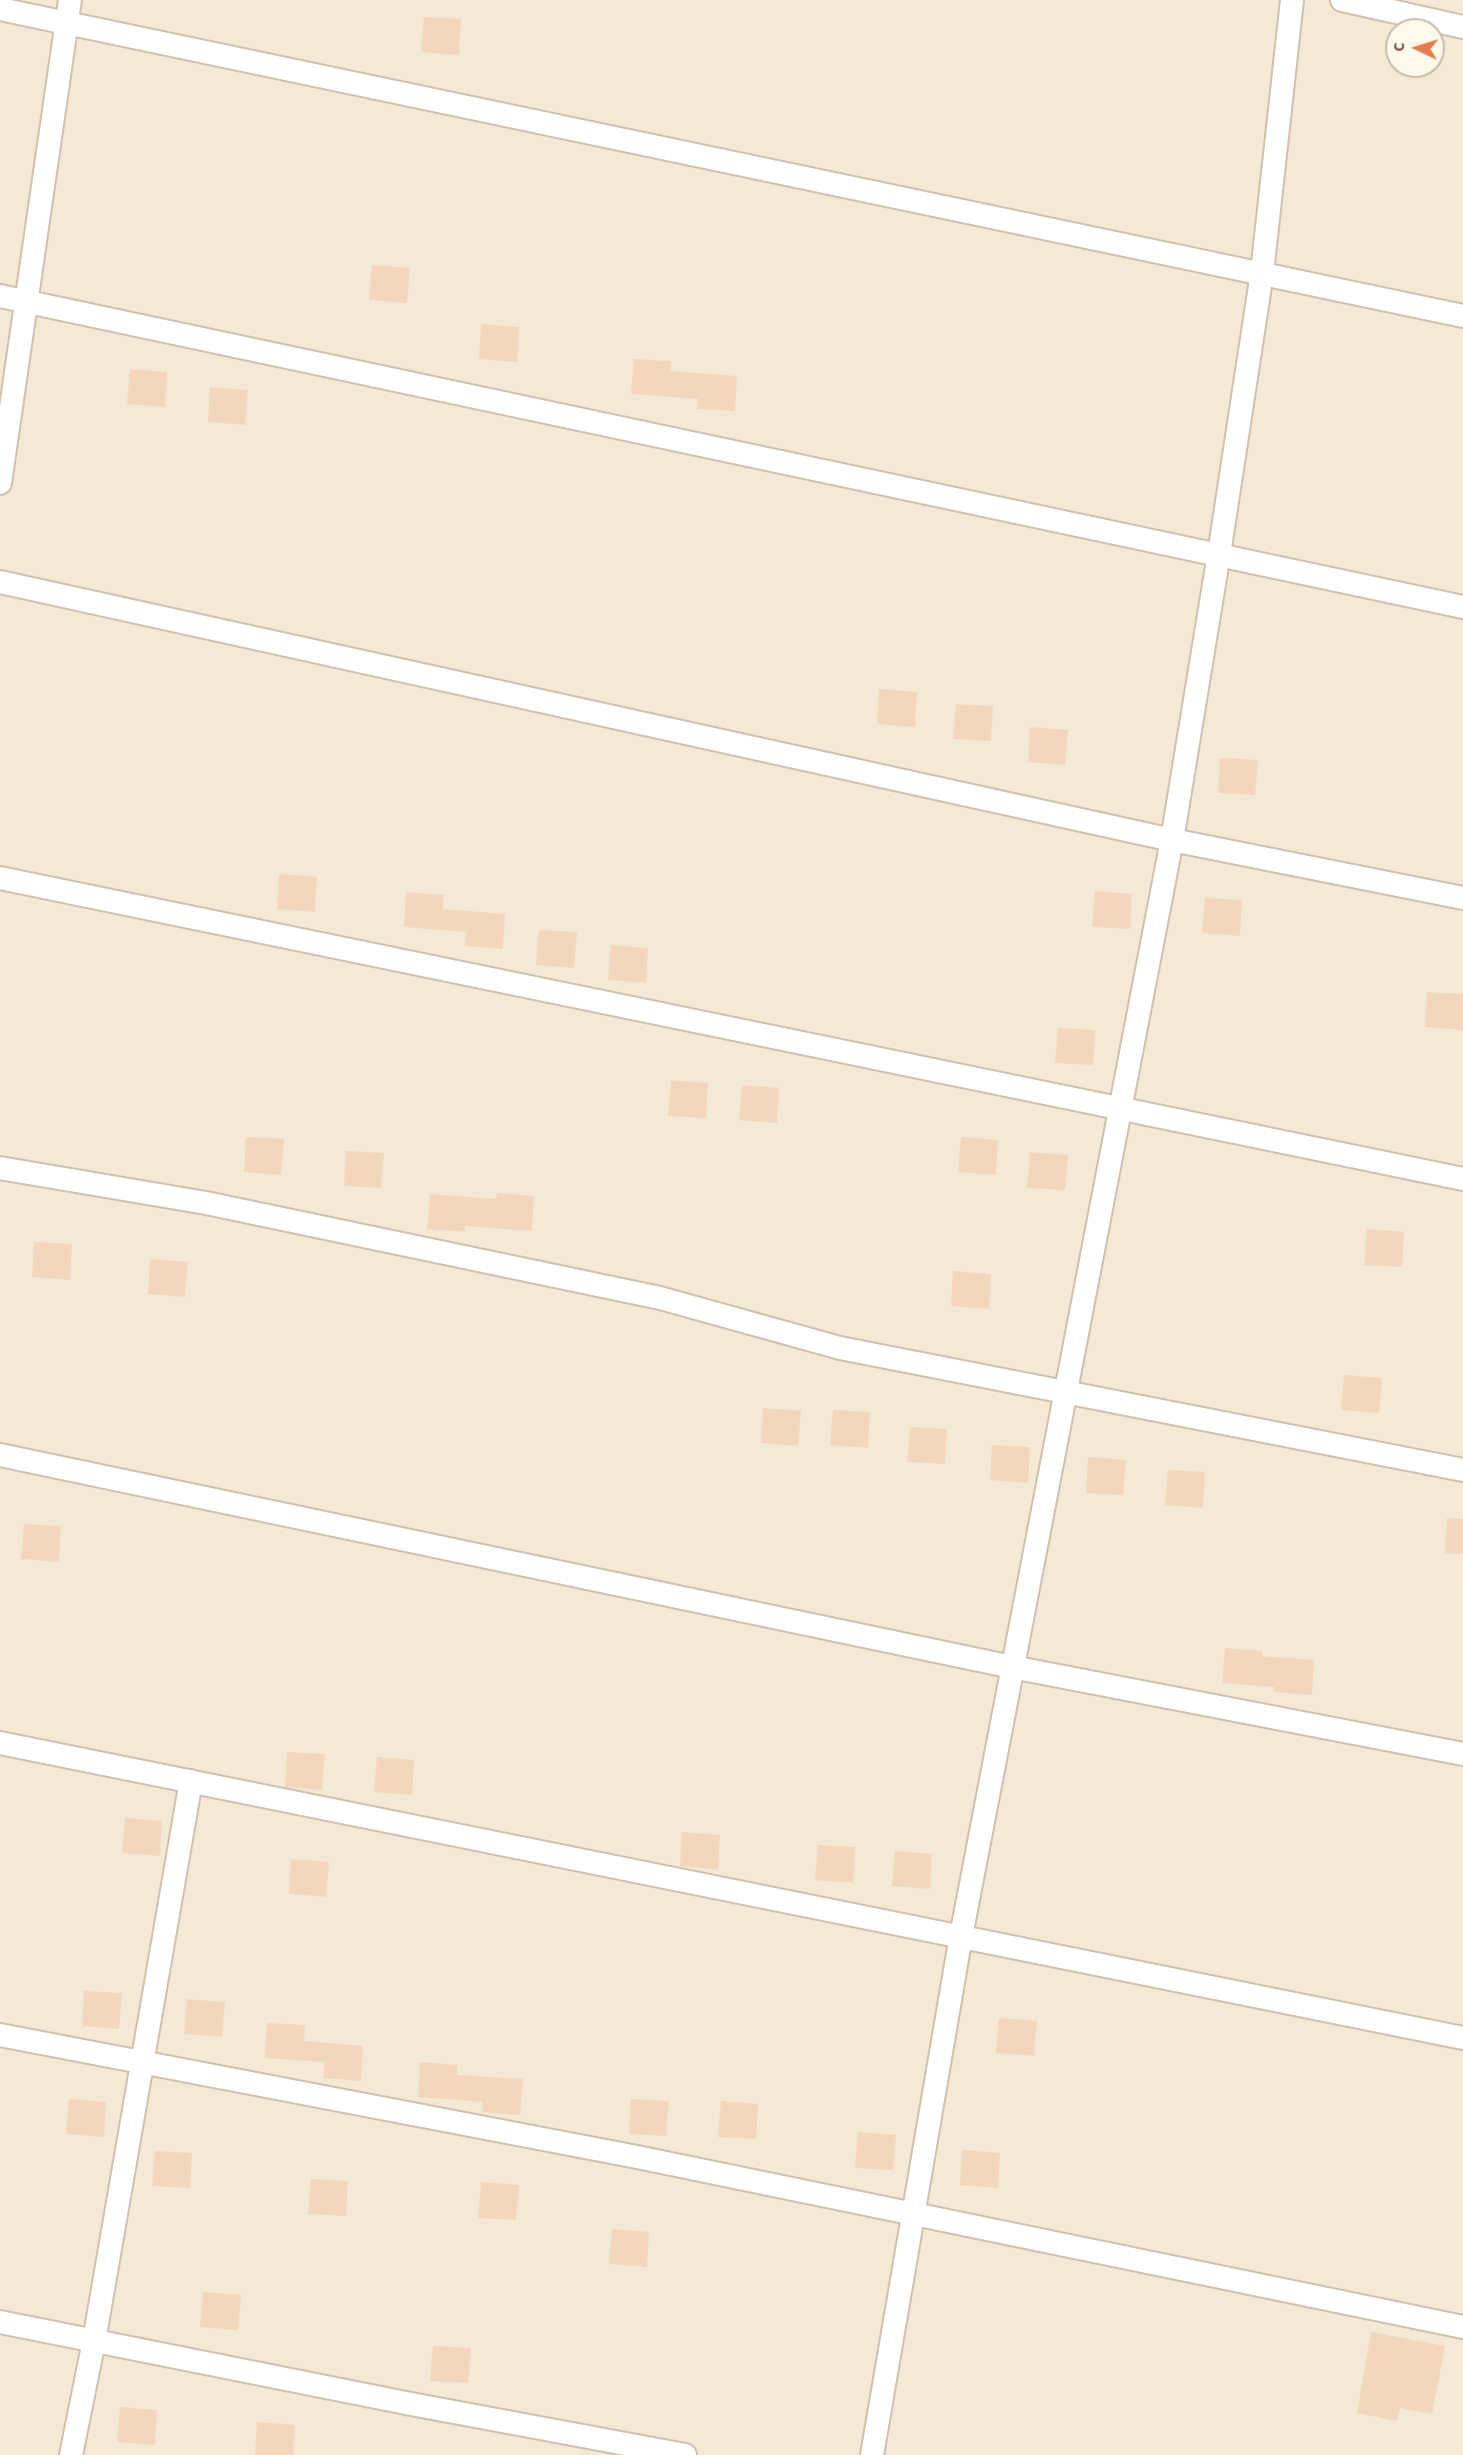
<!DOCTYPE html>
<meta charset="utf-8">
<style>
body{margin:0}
#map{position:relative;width:1463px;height:2455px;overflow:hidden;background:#fcf6e6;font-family:"Source Sans 3",sans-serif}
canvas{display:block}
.north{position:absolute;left:1385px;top:18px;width:60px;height:60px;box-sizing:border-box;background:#fff9ec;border:2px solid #c8bbab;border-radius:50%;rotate:274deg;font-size:16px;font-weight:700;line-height:24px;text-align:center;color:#765e4a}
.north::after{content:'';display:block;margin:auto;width:21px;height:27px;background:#e77c4a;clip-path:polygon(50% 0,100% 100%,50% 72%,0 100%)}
</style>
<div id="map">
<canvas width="1463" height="2455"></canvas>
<div class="north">С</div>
</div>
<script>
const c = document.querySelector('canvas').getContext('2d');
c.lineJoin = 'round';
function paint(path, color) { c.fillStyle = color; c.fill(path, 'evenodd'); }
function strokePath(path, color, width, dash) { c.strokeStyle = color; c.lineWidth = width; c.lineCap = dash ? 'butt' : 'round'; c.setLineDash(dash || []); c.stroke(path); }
paint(new Path2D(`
 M0 0H1463V2455H0ZM1397 30H1433V66H1397Z`), '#f4e9d4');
paint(new Path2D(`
 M424 17 461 19 459 55 421 52Z
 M372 265 410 268 407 303 369 300Z
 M481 324 519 327 517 362 479 359Z
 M634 359 671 361 670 371 737 376 735 411 697 409 698 399 631 394Z
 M130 369 167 372 165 407 127 404Z
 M210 387 248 390 245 425 208 422Z
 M879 689 917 692 915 727 877 724Z
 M956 704 993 706 991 741 953 739Z
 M1030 727 1068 730 1065 765 1028 762Z
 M1220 758 1258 760 1255 795 1218 793Z
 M279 874 317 877 315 912 277 909Z
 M1095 891 1132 894 1130 929 1092 927Z
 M406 892 444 895 443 909 505 914 503 949 465 946 466 932 404 927Z
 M1205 898 1242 900 1240 936 1202 933Z
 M539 930 577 932 574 968 536 965Z
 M611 945 648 948 646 983 608 980Z
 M1427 992 1463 994V1030L1425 1027Z
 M1058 1028 1095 1030 1093 1065 1055 1063Z
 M671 1080 708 1083 706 1118 668 1116Z
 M742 1085 779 1088 777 1123 739 1120Z
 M246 1137 284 1139 281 1175 244 1172Z
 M961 1137 998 1140 996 1175 958 1172Z
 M346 1151 384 1153 381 1188 344 1186Z
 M1030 1152 1068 1155 1065 1190 1027 1188Z
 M497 1193 534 1196 532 1231 465 1226V1232L427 1229 430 1194 496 1199Z
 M1367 1229 1404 1232 1402 1267 1364 1265Z
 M34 1242 72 1244 70 1280 32 1277Z
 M150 1259 188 1262 185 1297 148 1294Z
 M953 1271 991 1274 989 1309 951 1306Z
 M1344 1375 1382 1378 1379 1413 1341 1410Z
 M763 1408 801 1411 798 1446 761 1443Z
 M833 1410 870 1412 868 1448 830 1445Z
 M910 1427 947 1429 945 1464 907 1462Z
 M992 1445 1030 1447 1028 1483 990 1480Z
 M1088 1457 1126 1460 1123 1495 1086 1493Z
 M1168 1470 1205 1472 1203 1508 1165 1505Z
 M1447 1518 1463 1519V1554L1445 1553Z
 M24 1524 61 1526 59 1562 21 1559Z
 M1225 1648 1262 1651V1656L1314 1660 1312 1695 1274 1692V1687L1222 1683Z
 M287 1752 325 1754 322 1790 285 1787Z
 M377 1757 414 1760 412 1795 374 1792Z
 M125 1818 162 1821 160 1856 122 1853Z
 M682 1832 720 1835 718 1870 680 1866Z
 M818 1845 855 1847 853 1883 815 1880Z
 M895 1851 932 1854 930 1889 892 1886Z
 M291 1859 329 1862 326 1897 289 1894Z
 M84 1991 122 1993 119 2029 82 2026Z
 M187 1999 225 2002 222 2037 184 2034Z
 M999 2018 1037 2021 1034 2056 996 2053Z
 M267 2023 305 2025 304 2041 363 2046 361 2081 323 2078 325 2062 265 2058Z
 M420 2062 458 2065 457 2075 523 2079 520 2115 482 2112 483 2102 418 2097Z
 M69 2099 106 2102 104 2137 66 2134Z
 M631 2099 669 2101 666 2136 629 2134Z
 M721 2101 758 2104 756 2139 718 2137Z
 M858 2132 896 2135 893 2170 855 2168Z
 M962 2150 1000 2153 998 2188 960 2185Z
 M155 2151 192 2153 190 2188 152 2186Z
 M311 2179 348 2181 346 2216 308 2214Z
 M481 2182 519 2185 516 2220 478 2218Z
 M612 2229 649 2232 647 2267 609 2264Z
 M203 2292 241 2295 238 2330 200 2327Z
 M1371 2332 1445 2346 1432 2414 1400 2408 1397 2421 1357 2413Z
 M433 2346 471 2348 468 2383 430 2381Z
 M120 2407 157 2410 155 2445 117 2442Z
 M257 2422 295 2425 293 2455H255Z`), '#f2d7bd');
const minor = new Path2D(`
 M1342 0 1463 27
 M0 9 1463 316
 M0 296 1463 607
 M0 483 70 0
 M0 582 1172 840 1463 898
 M0 878 1463 1179
 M0 1168 206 1203 660 1298 840 1348 1463 1470
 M0 1455 1012 1667 1463 1754
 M0 1743 1463 2038
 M0 2035 637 2157 1463 2327
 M0 2322 411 2404 685 2455
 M71 2455 94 2341 191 1781
 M872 2455 961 1936 1172 840 1219 554 1262 273 1292 0`);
strokePath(minor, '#d0c1ae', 26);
strokePath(minor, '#fff', 22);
</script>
